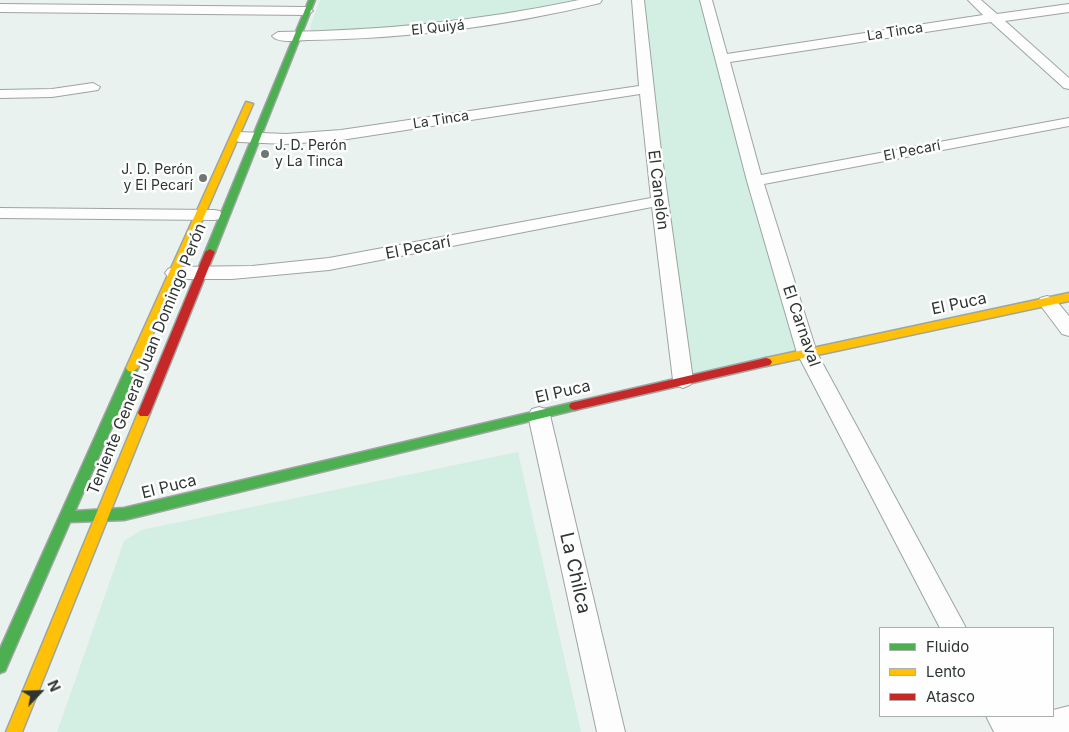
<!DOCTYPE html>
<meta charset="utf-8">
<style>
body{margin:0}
#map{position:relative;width:1069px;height:732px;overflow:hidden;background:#e9f2ee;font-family:Inter,sans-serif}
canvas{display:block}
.legend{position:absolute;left:879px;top:627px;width:175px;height:90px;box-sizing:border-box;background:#fefefe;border:1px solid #abaeac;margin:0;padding:6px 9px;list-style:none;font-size:15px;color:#2e3532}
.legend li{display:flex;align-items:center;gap:10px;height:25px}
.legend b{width:25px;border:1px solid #abaeac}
.north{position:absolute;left:15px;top:667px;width:50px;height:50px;-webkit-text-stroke:4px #fefefe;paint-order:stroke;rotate:66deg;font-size:14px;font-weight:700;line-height:20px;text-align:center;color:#2e3532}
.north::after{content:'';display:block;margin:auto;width:18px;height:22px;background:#2e3532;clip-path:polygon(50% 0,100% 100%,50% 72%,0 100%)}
</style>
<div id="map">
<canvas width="1069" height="732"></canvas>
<ul class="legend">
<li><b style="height:6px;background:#4caf50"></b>Fluido</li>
<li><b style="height:6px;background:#ffc107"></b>Lento</li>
<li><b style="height:6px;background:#c62828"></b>Atasco</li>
</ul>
<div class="north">N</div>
</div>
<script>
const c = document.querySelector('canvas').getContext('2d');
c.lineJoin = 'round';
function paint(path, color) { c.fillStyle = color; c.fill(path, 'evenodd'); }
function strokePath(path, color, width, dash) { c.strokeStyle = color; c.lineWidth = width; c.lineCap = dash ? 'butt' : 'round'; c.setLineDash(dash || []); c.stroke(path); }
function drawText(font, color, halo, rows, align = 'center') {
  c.font = font + ' Inter,sans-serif'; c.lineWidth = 5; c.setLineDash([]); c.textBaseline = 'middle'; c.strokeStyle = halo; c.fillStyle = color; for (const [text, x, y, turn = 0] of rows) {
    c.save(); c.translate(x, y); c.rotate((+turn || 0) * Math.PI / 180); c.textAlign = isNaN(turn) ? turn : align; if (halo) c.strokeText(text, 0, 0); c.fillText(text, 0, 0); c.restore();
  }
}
paint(new Path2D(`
 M320 0H584L445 24 318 33 311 31 310 27Z
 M638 0H706L807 353 683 380Z
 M518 452 581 732H57L124 541 141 530Z`), '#d3eee3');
const street = new Path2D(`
 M579 0H602L600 3C506 26 406 39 308 40 299 40 278 44 272 36L278 32C380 31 480 21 579 0Z
 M632 0H644L660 143 693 380 690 385 683 388 676 385 673 380 652 207 329 270 232 279H174L168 277 165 273 168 269 174 267 252 266 329 258 651 198 640 94 341 140 286 144 239 142 234 140 231 137 234 134 239 132 286 134 341 130 639 86Z
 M700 0H712L727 54 983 15 968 0H981L997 14 1069 4V12L1005 21 1069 78V89L1064 88 991 22 730 62 761 175 1069 118V126L764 184 817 353 966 628H940L797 353 747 181Z
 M0 4 307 7 313 11 307 15 0 12Z
 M93 83 100 87 98 90 52 97 0 98V90L52 89Z
 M0 208 214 210 220 211 222 215 220 219 214 220 0 218Z
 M1047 296 1054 298 1069 316V336L1062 334 1038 302 1040 298Z
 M539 407 546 409 550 415 625 732H597L528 415 532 409Z
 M1069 706V732H994L986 716H1053V710Z`);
const fast = new Path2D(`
 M309 0H315L215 252 213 254H207L205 252Z
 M132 364 138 368 75 511 124 508 575 402 579 403 581 406 579 409 575 410 124 520 70 522 5 671 0 673V649L126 368Z`);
const slow = new Path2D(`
 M246 102 253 104 138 368 132 372 128 371 126 368Z
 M1069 293V301L766 366 760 362 766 358Z
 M144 408 148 410 150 413 22 732H6L138 413 140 410Z`);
const jam = new Path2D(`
 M210 249 215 252 150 413 148 416H140L138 413 205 252Z
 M766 358 770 359 772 362 770 365 575 410 571 409 569 406 571 403 575 402Z`);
strokePath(street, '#9ea4a2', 2);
strokePath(fast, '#9ea4a2', 3);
strokePath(slow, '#9ea4a2', 3);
strokePath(jam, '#9ea4a2', 3);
paint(street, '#fcfdfc');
paint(fast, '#4caf50');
paint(slow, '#ffc107');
paint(jam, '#c62828');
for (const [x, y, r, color] of [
 [265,154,5,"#6f7774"],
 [203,178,5,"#6f7774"]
]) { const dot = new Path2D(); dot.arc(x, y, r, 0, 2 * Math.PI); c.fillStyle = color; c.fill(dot); strokePath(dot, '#fefefe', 2); }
drawText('14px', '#2e3532', '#fefefe', [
 ["El Quiyá",438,28,-6],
 ["La Tinca",895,32,-9],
 ["La Tinca",441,120,-9],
 ["El Pecarí",912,151,-11]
]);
drawText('14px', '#2e3532', '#fefefe', [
 ["J. D. Perón",275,146],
 ["y La Tinca",275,162],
 ["J. D. Perón",193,170,"right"],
 ["y El Pecarí",193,186,"right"]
], 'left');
drawText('16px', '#2e3532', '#fefefe', [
 ["El Canelón",658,190,83],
 ["El Pecarí",418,248,-11],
 ["El Puca",959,304,-12],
 ["El Carnaval",801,326,71],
 ["Teniente General Juan Domingo Perón",147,359,-68],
 ["El Puca",563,392,-13],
 ["El Puca",169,487,-14]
]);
drawText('19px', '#2e3532', '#fefefe', [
 ["La Chilca",575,573,77]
]);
</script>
